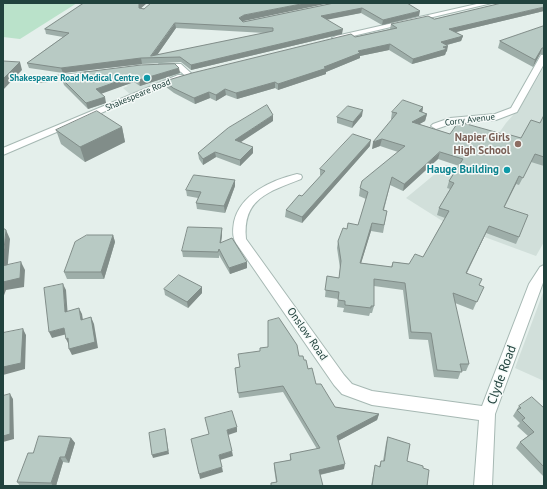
<!DOCTYPE html>
<style>
body{margin:0}
#map{position:relative;width:547px;height:489px;overflow:hidden;background:#e4efeb;font-family:"PT Sans",sans-serif}
canvas{display:block}
.frame{position:absolute;inset:0;border:4px solid #21423d;pointer-events:none}
</style>
<div id="map">
<canvas width="547" height="489"></canvas>
<div class="frame"></div>
</div>
<script>
const c = document.querySelector('canvas').getContext('2d');
c.lineJoin = 'round';
function paint(path, color) { c.fillStyle = color; c.fill(path, 'evenodd'); }
function strokePath(path, color, width, dash) { c.strokeStyle = color; c.lineWidth = width; c.lineCap = dash ? 'butt' : 'round'; c.setLineDash(dash || []); c.stroke(path); }
function drawText(font, color, halo, rows, align = 'center') {
  c.font = font + ' "PT Sans",sans-serif'; c.lineWidth = 3; c.setLineDash([]); c.textBaseline = 'middle'; c.strokeStyle = halo; c.fillStyle = color; for (const [text, x, y, turn = 0] of rows) {
    c.save(); c.translate(x, y); c.rotate((+turn || 0) * Math.PI / 180); c.textAlign = isNaN(turn) ? turn : align; if (halo) c.strokeText(text, 0, 0); c.fillText(text, 0, 0); c.restore();
  }
}
paint(new Path2D(`
 M544 67V242L536 256 444 222 406 198 446 165 471 173 506 123 521 106Z
 M177 69 182 73 131 95 123 88 128 86 123 81Z
 M544 290V381L515 368Z`), '#d1dfda');
paint(new Path2D(`
 M3 3H77L20 39 3 37Z`), '#bae2ca');
const minor = new Path2D(`
 M481 3H492L336 40 332 38 336 36Z
 M541 55H544V64L517 112 496 120 451 124 436 129 431 126 433 124 450 118 495 114 511 108Z
 M159 64H181L193 75 189 77C184 76 182 72 177 69 172 67 165 69 159 68Z
 M86 72H89V76L41 82 37 80 41 78Z
 M178 75H181L185 77 3 155V148Z
 M297 174 301 175 302 177 301 179C268 192 242 199 246 239L344 375 352 384 372 391 482 406 529 284 540 267 544 265V280L495 414 492 486H474L479 420 372 405 342 394 334 385 236 243C232 237 233 228 234 222 240 194 272 180 297 174Z`);
strokePath(minor, '#a6b8b3', 2);
paint(minor, '#fff');
paint(new Path2D(`
 M84 3H147L141 8 244 21 242 22H243L334 3 419 16 382 25 361 13 327 19 342 34 191 70 181 62 142 64 63 73 29 68 27 63 63 37 46 34 45 29ZM176 28 265 33 157 55Z
 M544 11 456 32 463 36 461 41 447 45V51L446 52 445 55 412 64 389 50 360 56V58L326 72V74L278 90 275 88 237 99 226 95 216 101 210 98 195 104 174 93 166 87 165 81 390 29 391 24 434 19Z
 M544 26V54H540L533 67 498 48 500 41Z
 M180 73 140 86 134 82 101 93 106 103 88 109 64 85 62 79Z
 M423 107 422 112 427 114 425 121 419 124 450 134 461 125 506 135 521 138 540 123 544 115V166L531 162 519 185 516 184 504 207 519 237 516 244 486 233 467 273 479 285 480 294 473 310 455 303 469 364 466 371H461L458 379 434 377 428 340 409 339 403 290 374 286V306L372 313H370L369 316 343 312 344 308 337 307 338 299 325 297 327 276 339 278 340 268 337 248 338 241 347 229 358 225 366 199 359 196 360 188 398 152 380 146 372 149 392 119H391L392 112ZM438 159 459 166 449 181 447 188 450 189 439 208 437 215 445 218 423 257 409 264 393 262 391 267 361 263 371 231 383 233 387 211 384 210 390 185 403 191Z
 M362 116 352 128 337 123V117Z
 M273 121 240 142 253 153 240 166 216 157 203 165 199 159 198 153Z
 M122 127 125 142 85 162 61 144 56 130Z
 M370 146 302 223 285 217 286 210 302 196 321 176 320 175V169Z
 M235 180V186L225 213 197 209 196 203 198 198 187 196 186 190Z
 M222 228V235L221 242 247 268 230 274 219 255V258L183 257 182 251Z
 M113 235 115 242 104 279H67L64 272Z
 M164 289 202 293 188 308 165 295Z
 M260 348 299 356 304 360 316 384 335 407 379 414 377 420 338 441 344 469 320 475 323 486H271V483L276 482 274 468V463L290 460V454L317 449 283 392 239 398 235 368 240 367 260 351Z
 M519 406 544 408V477L516 448 520 442 528 436 517 426 520 423 513 416Z
 M388 437 407 461 423 468 427 486H371L374 471 375 465 379 467 381 461H383L386 443Z
 M71 438 75 443 69 463 63 462 56 486H20L17 482 33 453Z`), '#9eaea9');
paint(new Path2D(`
 M140 3H147L140 9 139 8V4Z
 M306 3H330L244 21 240 24 239 18 244 15Z
 M544 7V11L448 34 449 29Z
 M362 8 361 13 321 21V16Z
 M420 11 419 16 382 25 383 20Z
 M175 23 176 28 155 58 151 56Z
 M343 29 342 34 191 70V65Z
 M463 36 461 41 439 47 441 42Z
 M390 44 389 50 360 56V58L326 72V74L278 90V84L358 51Z
 M448 46 447 51 446 52 445 55 412 64 413 59Z
 M542 48 540 54 533 67 535 60Z
 M141 58 142 64 63 73 61 68Z
 M20 62 22 70 3 90V79Z
 M179 68 180 73 140 86 139 80Z
 M133 76 134 82 98 95 96 89Z
 M275 82V88L237 99 236 93Z
 M225 89 226 95 216 101V95Z
 M209 92 210 98 195 104 194 98Z
 M105 97 106 103 88 109 86 103Z
 M423 107 422 114 419 111Z
 M363 110 362 116 352 128 353 122Z
 M427 114 425 121 411 129 412 122Z
 M273 115V121L235 146V140Z
 M122 127 125 142 85 162 80 147Z
 M382 139 380 146 372 149 373 142Z
 M371 140 370 146 302 223V217Z
 M253 147V153L240 166V160Z
 M215 152 216 157 203 165V159Z
 M440 152 438 159 403 191 404 184Z
 M519 176 516 184 501 214 504 207Z
 M235 180V186L225 213 224 206Z
 M372 223 371 231 359 270 360 263Z
 M489 226 486 233 463 280 466 273Z
 M222 228V235L220 250V243Z
 M6 230 10 239 7 274 3 267V259Z
 M113 235 115 242 104 279 101 272Z
 M21 262 25 270 24 287 6 290 3 298V282Z
 M247 262V268L230 274 229 268Z
 M63 284 66 290 68 318 65 312Z
 M202 287V293L188 308 187 302Z
 M79 308 82 314 84 326 81 320Z
 M91 317 94 324 98 348 72 355 69 349Z
 M64 328 67 334 52 338 49 332Z
 M23 329 26 335 25 369 3 375V367Z
 M68 338 69 345 66 339Z
 M10 394 13 399 14 439 3 442V436Z
 M379 414 377 420 336 442 337 436Z
 M237 427V432L228 435 227 430Z
 M165 429 169 454 153 458 152 455Z
 M71 438 75 443 69 463 65 457Z
 M232 451 233 456 220 460 219 455Z
 M60 457 63 462 56 486H53L51 483Z
 M345 464 344 469 318 475 319 470Z
 M222 467 223 472 200 479 199 474Z`), '#818d89');
const building = new Path2D(`
 M84 3H140L139 4V8L144 9 151 3H306L244 15 239 18 243 22 334 3H407L420 11 383 20 362 8 321 16 343 29 191 65 180 57 141 58 61 68 27 63 69 33 45 29ZM175 23 273 28V31L151 56Z
 M502 3H544V7L449 29 463 36 441 42 448 46 443 47 447 49 413 59 390 44 358 51 360 53 324 67 327 68 278 84 275 82 236 93 225 89 216 95 209 92 194 98 173 88 165 81 192 73 351 34 355 37 397 28 391 24 428 16 434 19Z
 M544 26V48H542L535 60 500 41Z
 M3 61 20 62 3 79Z
 M175 64 179 68 139 80 133 76 96 89 105 97 86 103 62 79 85 72 141 65Z
 M403 100 423 107 419 111 427 114 412 122 450 134 457 124 461 125 463 123 506 135 507 134 521 138 531 120 540 123 544 115V157L535 154 523 178 519 176 504 207 528 215 519 237 489 226 466 273 482 279 479 285 484 287 477 302 453 293 469 364H460L462 372 437 370 431 333 411 332 405 283 374 279V306H371V308L345 305V301L338 300 339 292 325 290 327 276 339 278 341 261 338 241 343 228 347 229 348 223 358 225 368 192 360 188 362 181 405 146 382 139 373 142 397 113 392 112ZM440 152 463 159 449 181 454 183 439 208 449 211 423 257 415 254 409 264 393 262 392 267 360 263 372 223 384 225 387 211 383 210 392 177 404 184Z
 M267 105 273 115 235 140 253 147 240 160 215 152 203 159 198 153 228 128Z
 M348 106 363 110 353 122 337 117Z
 M97 111 122 127 80 147 56 130Z
 M353 134 371 140 302 217 286 210 299 195 302 196 325 171 320 169Z
 M194 175 235 180 224 206 196 203 201 192 186 190Z
 M188 227 222 228 220 243 232 238 247 262 229 268 219 249 218 252 182 251Z
 M3 228 6 230 3 259Z
 M87 235H113L101 272H64L75 242Z
 M21 262 20 278 3 282V266Z
 M179 275 202 287 187 302 164 289Z
 M63 284 65 312 79 308 81 320 91 317 95 342 69 349 68 338 66 339 64 328 49 332 44 288Z
 M279 318 297 345 299 356H303L304 360H306L308 369 312 368 316 384H321L335 407 379 414 337 436 345 464 319 470 323 486H271V483L277 482 274 463 291 460 290 454 320 448 283 386 238 393 235 368 240 367 238 354 260 351V348L268 347V321Z
 M23 329 21 363 3 367V333Z
 M10 394V434L3 436V396Z
 M532 397 544 408V467L520 442 534 432 522 420 525 418 517 410 521 408 519 406Z
 M232 411 237 427 227 430 232 451 219 455 222 467 199 474 191 439 209 434 205 418Z
 M165 429 168 451 152 455 149 433Z
 M39 436 71 438 65 457H60L51 483 17 482 28 453H33Z
 M388 437 410 444 407 461 423 466V468L429 470 427 486H372L375 465 380 467 381 461H384Z`);
paint(building, '#b8cac4');
strokePath(building, '#818d89', 1);
for (const [x, y, r, color] of [
 [147,78,4,"#0f9aa8"],
 [518,144,4,"#8d6e63"],
 [507,170,4,"#0f9aa8"]
]) { const dot = new Path2D(); dot.arc(x, y, r, 0, 2 * Math.PI); c.fillStyle = color; c.fill(dot); strokePath(dot, '#f5faf8', 1.5); }
drawText('bold 9px', '#0d838f', '#f5faf8', [
 ["Shakespeare Road Medical Centre",139,78]
], 'right');
drawText('9px', '#21423d', '#f5faf8', [
 ["Shakespeare Road",138,95,-23],
 ["Corry Avenue",470,120,-7]
]);
drawText('bold 11px', '#785e54', '#f5faf8', [
 ["Napier Girls",510,138],
 ["High School",510,151]
], 'right');
drawText('bold 11px', '#0d838f', '#f5faf8', [
 ["Hauge Building",499,170]
], 'right');
drawText('11px', '#21423d', '#f5faf8', [
 ["Onslow Road",307,334,55]
]);
drawText('13px', '#21423d', '#f5faf8', [
 ["Clyde Road",502,375,-70]
]);
</script>
